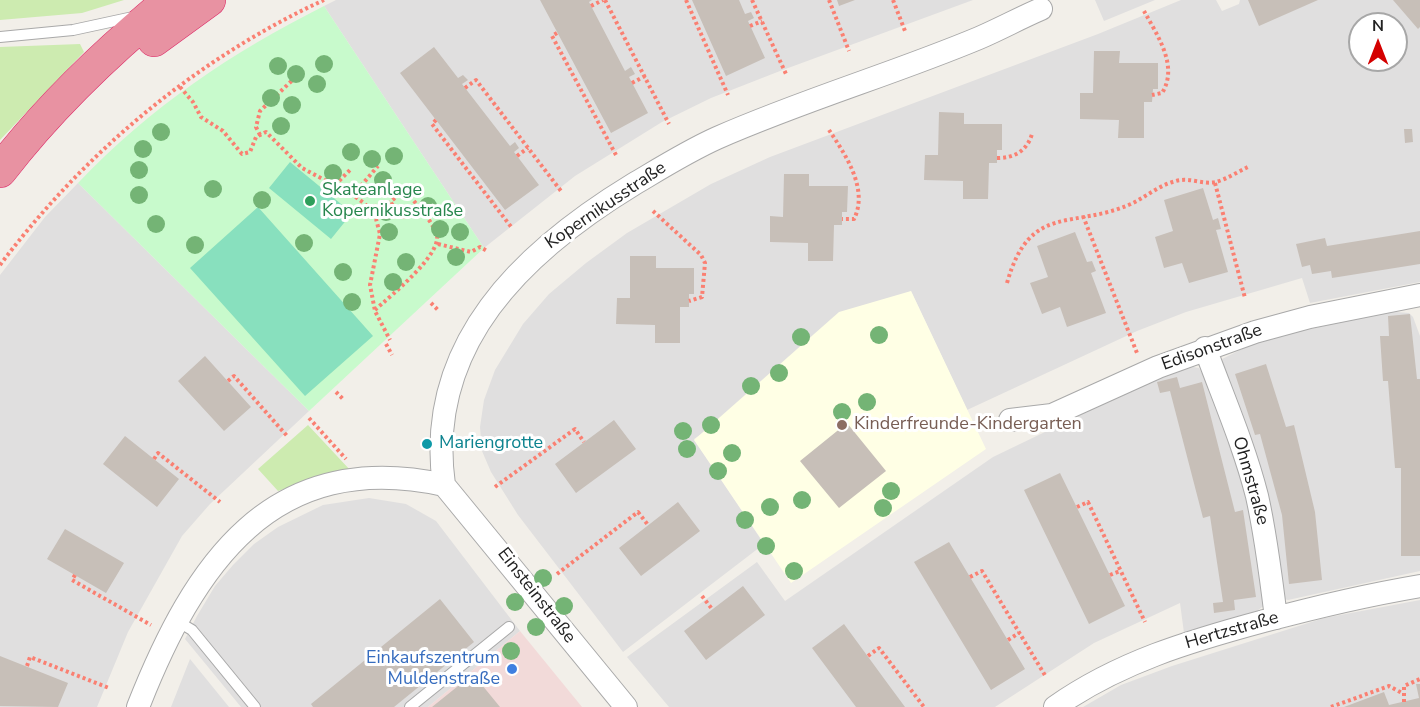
<!DOCTYPE html>
<meta charset="utf-8">
<style>
body{margin:0}
#map{position:relative;width:1420px;height:707px;overflow:hidden;background:#f2efe9;font-family:"Nunito Sans",sans-serif}
canvas{display:block}
.north{position:absolute;left:1348px;top:12px;width:60px;height:60px;box-sizing:border-box;background:#fff;border:2px solid #a7a7a7;border-radius:50%;rotate:0deg;font-size:16px;font-weight:700;line-height:24px;text-align:center;color:#222}
.north::after{content:'';display:block;margin:auto;width:21px;height:27px;background:#d40000;clip-path:polygon(50% 0,100% 100%,50% 72%,0 100%)}
</style>
<div id="map">
<canvas width="1420" height="707"></canvas>
<div class="north">N</div>
</div>
<script>
const c = document.querySelector('canvas').getContext('2d');
c.lineJoin = 'round';
function paint(path, color) { c.fillStyle = color; c.fill(path, 'evenodd'); }
function strokePath(path, color, width, dash) { c.strokeStyle = color; c.lineWidth = width; c.lineCap = dash ? 'butt' : 'round'; c.setLineDash(dash || []); c.stroke(path); }
function drawText(font, color, halo, rows, align = 'center') {
  c.font = font + ' "Nunito Sans",sans-serif'; c.lineWidth = 6; c.setLineDash([]); c.textBaseline = 'middle'; c.strokeStyle = halo; c.fillStyle = color; for (const [text, x, y, turn = 0] of rows) {
    c.save(); c.translate(x, y); c.rotate((+turn || 0) * Math.PI / 180); c.textAlign = isNaN(turn) ? turn : align; if (halo) c.strokeText(text, 0, 0); c.fillText(text, 0, 0); c.restore();
  }
}
paint(new Path2D(`
 M336 0H973L780 71 711 98 662 122 575 176 484 248 324 6Z
 M1095 0H1155L1104 21Z
 M1181 0H1216L1222 11 1239 4 1240 0H1420V282L1310 303 1302 278 1186 312 1137 331 967 410 911 291 694 439 764 544 623 652 518 515 491 472 482 451 480 427 484 400 495 370 523 324 549 294 586 263 627 233 711 184 770 157 1098 34ZM1360 24H1396V60H1360Z
 M78 183 309 411 210 504 182 536 128 632 97 707H0V275L45 217Z
 M1396 312 1409 313 1413 317 1420 336V571L1288 600 1284 599 1222 359 1250 345 1288 334 1373 315Z
 M1193 367 1199 368 1213 392 1244 477 1266 604 1257 611 1184 633 1180 603 1094 643 995 707H669L627 657 757 562 785 601 993 457 1157 378Z
 M369 498 406 504 436 521 520 631 428 707H241L185 639 197 616 215 586 233 565 254 544 278 527 323 505Z
 M1420 600V707H1083L1121 685 1172 666 1324 618Z
 M190 659 229 707H171Z`), '#e0dfdf');
paint(new Path2D(`
 M520 631 582 707H428Z`), '#f2dad9');
paint(new Path2D(`
 M911 291 986 449 791 583 694 440 839 312Z`), '#ffffe5');
paint(new Path2D(`
 M0 0H124L82 13 0 20Z
 M80 44 84 52 0 140V47Z
 M308 425 351 471H337L278 491 258 469Z`), '#cdebb0');
paint(new Path2D(`
 M324 6 484 248 309 411 78 183C150 107 231 53 324 6Z`), '#c8facc');
paint(new Path2D(`
 M290 162 352 213 331 239 269 188Z
 M258 207 373 336 305 396 190 268Z`), '#88e0be');
paint(new Path2D(`
 M540 0H592L589 2 625 71 631 67 635 74 629 77 648 113 611 133Z
 M692 0H739L745 14 751 12 754 18 748 21 765 58 726 76Z
 M837 0H855L839 6Z
 M1248 0H1318L1259 26Z
 M1393 0H1420V27L1418 29Z
 M434 47 458 78 463 75 468 80 462 84 510 146 515 142 519 148 514 152 539 185 505 210 400 73Z
 M1094 51H1120L1119 63H1158V89H1153L1152 102H1144V138H1118L1119 120 1080 119V93H1093Z
 M939 112 964 113V124H1002V150H997V163H989L988 199H963V181L924 180 925 155H938Z
 M1404 129H1412L1413 142 1405 143Z
 M784 174H809V186H848L847 212H842V225H834L833 261H808V243L770 242V216L783 217Z
 M1203 188 1213 220 1218 218 1221 229 1216 230 1228 272 1189 283 1182 263 1164 268 1155 237 1173 231 1164 200Z
 M1420 231V264L1332 278 1331 271 1312 274 1310 265 1302 267 1296 244 1325 238 1327 246Z
 M1075 232 1087 262 1092 261 1096 271 1091 273 1106 313 1067 327 1060 307 1042 314 1030 283 1048 277 1037 246Z
 M630 256H656V268H694V294H689V307H680V343H655V325L616 324 617 298H630Z
 M1410 314 1417 379H1420V556H1401V468H1395L1388 381H1383L1380 336H1389L1388 316Z
 M205 356 251 407 224 431 178 381Z
 M1266 364 1286 427 1294 425 1299 445 1315 512 1322 580 1289 584 1282 515 1260 434 1255 435 1235 374Z
 M1177 377 1180 388 1202 382 1235 512 1243 510 1256 597 1234 600 1235 610 1214 613 1213 603 1223 602 1210 516 1203 518 1170 391 1160 393 1157 382Z
 M614 420 636 449 576 493 555 464Z
 M847 423 886 471 839 508 800 461Z
 M125 436 179 479 157 507 103 464Z
 M1060 473 1125 606 1089 624 1024 490Z
 M678 502 700 531 641 576 619 548Z
 M65 529 124 563 106 593 47 559Z
 M949 542 1025 669 991 690 914 562Z
 M743 586 765 615 706 660 684 631Z
 M440 599 474 642 394 707H313L311 704Z
 M844 624 888 684 905 707H856L812 648Z
 M0 656 68 683 58 707 0 706Z
 M473 674 500 707H432Z
 M1416 684H1420V707H1344L1384 692 1389 705 1419 698Z`), '#c7bfb8');
const lane = new Path2D(`
 M0 37 73 30 133 17
 M177 621 192 630 255 707
 M410 707 509 627`);
const street = new Path2D(`
 M1205 348C1223 397 1244 445 1257 496 1266 536 1271 577 1276 618
 M1010 420 1052 415 1158 367 1255 332 1310 317 1420 295
 M444 485C424 344 524 251 634 184 661 168 688 151 717 138 803 100 893 74 979 38 1000 29 1020 18 1041 9
 M444 485 626 707
 M138 707C194 565 271 447 444 485
 M1055 707C1119 662 1190 641 1264 621 1316 607 1367 595 1420 586`);
const highway = new Path2D(`
 M154 40 209 0
 M0 171C49 107 108 51 170 0`);
strokePath(lane, '#a9a9a9', 12);
strokePath(street, '#a9a9a9', 24);
strokePath(highway, '#dc2a67', 34);
strokePath(new Path2D(`
 M605 0 669 124
 M686 0 728 95
 M752 0 786 74
 M829 0 849 51
 M893 0 905 31
 M591 6 603 0
 M1144 11C1157 35 1179 66 1162 93L1152 95
 M750 26 762 21
 M557 33 552 36 616 155
 M632 83 645 76
 M180 87 193 102 201 117 223 131 242 154 250 152 256 137 266 132 302 168 353 195 365 204 376 219 380 234 370 285 375 311 390 340
 M465 88 476 80 561 191
 M436 120 432 124 512 228
 M829 130C845 154 869 189 854 219H842
 M260 135 256 127 260 111 302 71
 M517 156 528 148
 M997 158C1014 158 1027 151 1032 134
 M1215 183 1245 298
 M335 185 352 168
 M353 195 378 166
 M368 208 390 202 403 217 417 206
 M653 211 701 255 705 263 702 297 689 301
 M1083 216 1137 353
 M438 244 471 252 480 247 487 251
 M0 265C85 152 196 59 324 0
 M1007 283C1030 202 1072 230 1131 204 1146 197 1159 185 1176 181 1189 177 1204 185 1216 182 1227 179 1239 171 1250 166
 M431 303 439 311
 M375 310C390 296 446 252 436 232 429 217 415 203 405 190L390 202
 M386 344 392 355
 M228 381 234 376 288 437
 M336 392 343 399
 M309 418 346 459
 M154 459 158 453 220 502
 M495 487 575 429 584 442
 M1077 507 1088 502 1145 622
 M557 574 638 512 648 525
 M75 575 72 580 151 625
 M1110 575 1120 571
 M970 577 982 571 1046 677
 M702 596 712 609
 M1008 640 1019 633
 M868 656 879 648 924 707
 M27 666 30 657 109 688
 M1404 702V686L1420 679
 M1331 707 1389 686 1402 693`), '#fa8072', 4, [3, 3]);
strokePath(lane, '#fff', 10);
strokePath(street, '#fff', 22);
strokePath(highway, '#e892a2', 33);
c.fillStyle = '#74b475';
for (const [x, y] of [
 [324,64],
 [278,66],
 [296,74],
 [317,84],
 [271,98],
 [292,105],
 [281,126],
 [161,132],
 [143,149],
 [351,152],
 [394,156],
 [372,159],
 [139,170],
 [333,173],
 [383,180],
 [213,189],
 [139,195],
 [262,200],
 [428,206],
 [386,212],
 [156,224],
 [440,229],
 [389,232],
 [460,232],
 [304,243],
 [195,245],
 [456,257],
 [406,262],
 [343,272],
 [393,282],
 [352,302],
 [879,335],
 [801,337],
 [779,373],
 [751,386],
 [867,402],
 [842,412],
 [711,425],
 [683,431],
 [687,449],
 [732,453],
 [718,471],
 [891,491],
 [802,500],
 [770,507],
 [883,508],
 [745,520],
 [766,546],
 [794,571],
 [543,578],
 [515,602],
 [564,606],
 [536,627],
 [511,651]
]) { c.beginPath(); c.arc(x, y, 9, 0, 2 * Math.PI); c.fill(); }
for (const [x, y, r, color] of [
 [310,201,6,"#2e9e5b"],
 [842,425,6,"#8d6e63"],
 [427,444,6,"#0f9aa8"],
 [512,669,6,"#3f7fe0"]
]) { const dot = new Path2D(); dot.arc(x, y, r, 0, 2 * Math.PI); c.fillStyle = color; c.fill(dot); strokePath(dot, '#fff', 2); }
drawText('18px', '#27864d', '#fff', [
 ["Skateanlage",322,191],
 ["Kopernikusstraße",322,212]
], 'left');
drawText('18px', '#222', '#fff', [
 ["Kopernikusstraße",606,206,-34],
 ["Edisonstraße",1212,348,-20],
 ["Ohmstraße",1250,481,74],
 ["Einsteinstraße",536,596,52],
 ["Hertzstraße",1232,631,-16]
]);
drawText('18px', '#785e54', '#fff', [
 ["Kinderfreunde-Kindergarten",854,425]
], 'left');
drawText('18px', '#0d838f', '#fff', [
 ["Mariengrotte",439,444]
], 'left');
drawText('18px', '#366cbe', '#fff', [
 ["Einkaufszentrum",500,659],
 ["Muldenstraße",500,680]
], 'right');
</script>
